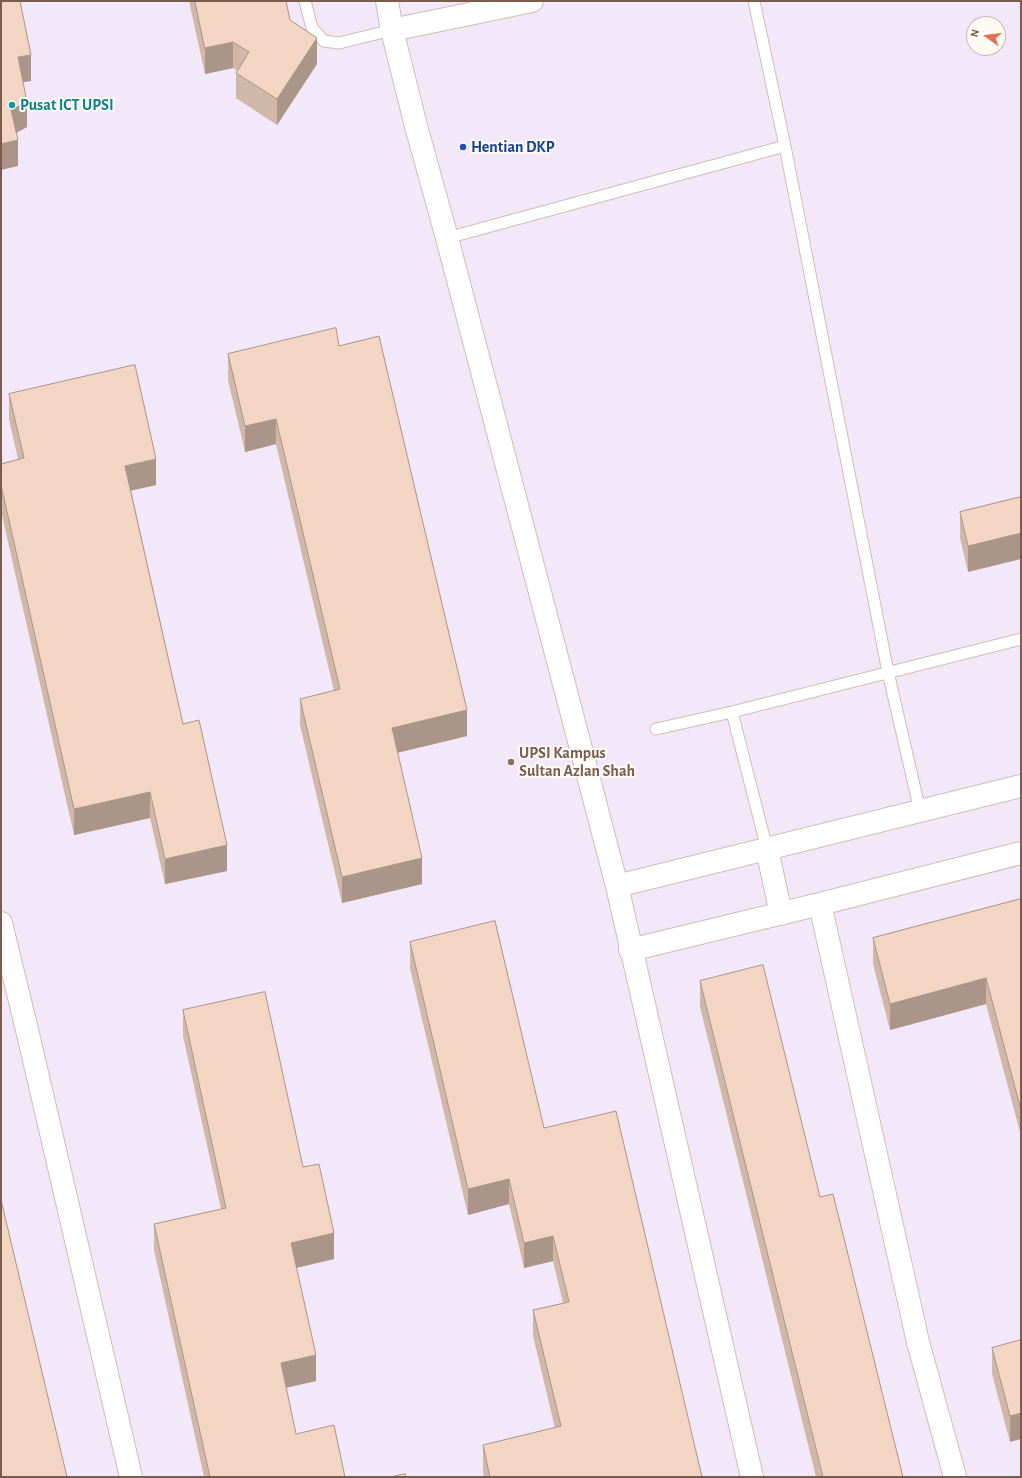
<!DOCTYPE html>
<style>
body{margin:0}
#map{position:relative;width:1022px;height:1478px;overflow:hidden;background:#fdf6ec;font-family:"Alegreya Sans",sans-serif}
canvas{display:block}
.frame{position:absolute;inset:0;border:2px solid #7a5c4d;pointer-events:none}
.north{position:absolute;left:966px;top:16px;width:40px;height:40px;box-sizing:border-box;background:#fffaf3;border:1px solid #cabbb1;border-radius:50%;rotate:284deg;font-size:11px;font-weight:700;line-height:16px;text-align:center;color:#7a5c4d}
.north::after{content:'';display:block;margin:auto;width:14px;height:18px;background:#e76f51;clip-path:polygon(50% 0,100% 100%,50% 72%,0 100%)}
</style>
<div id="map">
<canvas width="1022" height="1478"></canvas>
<div class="frame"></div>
<div class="north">N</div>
</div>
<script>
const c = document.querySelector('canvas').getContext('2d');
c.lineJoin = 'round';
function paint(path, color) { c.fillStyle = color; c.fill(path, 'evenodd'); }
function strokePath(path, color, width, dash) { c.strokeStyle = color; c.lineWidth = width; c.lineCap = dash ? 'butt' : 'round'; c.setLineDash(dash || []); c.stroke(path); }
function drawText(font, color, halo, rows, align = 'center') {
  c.font = font + ' "Alegreya Sans",sans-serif'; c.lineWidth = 4; c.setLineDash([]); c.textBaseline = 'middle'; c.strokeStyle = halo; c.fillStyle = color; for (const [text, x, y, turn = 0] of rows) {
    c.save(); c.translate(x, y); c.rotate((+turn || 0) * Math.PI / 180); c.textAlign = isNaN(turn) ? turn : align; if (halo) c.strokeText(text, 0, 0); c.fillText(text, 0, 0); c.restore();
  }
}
paint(new Path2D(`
 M1 1H1021V1477H1ZM974 24H998V48H974Z`), '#f3e8fa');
const lane = new Path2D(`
 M305 1 312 28 324 41 339 43 392 30
 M754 1 785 146 888 672 920 811
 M447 238 785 146
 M732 712 767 849
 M656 729 732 712 1021 639`);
const street = new Path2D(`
 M387 1 392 30 416 126 447 238 617 886 752 1477
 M392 30 532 1
 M767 849 781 914
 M617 886 1021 786
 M820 904 918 1342 955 1477
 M1 923 28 1034 131 1477
 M630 950 820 904 1021 853`);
strokePath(lane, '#d1beb0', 13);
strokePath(street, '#d1beb0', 24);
strokePath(lane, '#fff', 11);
strokePath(street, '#fff', 22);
paint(new Path2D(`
 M189 1H286L290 20 317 64 277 125 236 98V73L238 71 233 68 205 74Z
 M339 346 467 736 397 753 422 884 342 903 300 725V699L334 691 276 444 245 452 228 380V354Z
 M9 394 156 485 131 490 183 724 227 871 165 884 150 818 74 835 1 511V464L18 459 9 419Z
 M1021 497 968 572 960 538V512Z
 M1021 899V1136L986 1004 890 1030 873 964V938Z
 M410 942 544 1128 702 1477H484L483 1471V1445L555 1428 533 1336V1310L563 1303 553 1261 524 1268 509 1204 468 1215 410 968Z
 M700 981 820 1197 903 1477H816L700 1007Z
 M183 1010 303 1167 334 1259 296 1268 316 1381 286 1387 296 1434 345 1477H204L154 1250V1224L221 1209 183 1036Z
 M1021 1340 1010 1442 992 1374V1348Z`), '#d1b7a8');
paint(new Path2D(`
 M317 38V64L277 125V99Z
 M233 42V68L205 74V48Z
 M31 55V81L18 83V57Z
 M27 102V127L11 136V110Z
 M18 140V166L1 170V144Z
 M276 419V444L245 452V426Z
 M156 459V485L125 492V466Z
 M1021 533V559L968 572V546Z
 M467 710V736L392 754V728Z
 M150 792V818L74 835V809Z
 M227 845V871L165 884V859Z
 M422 858V884L342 903V877Z
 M986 978V1004L890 1030V1004Z
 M509 1179V1204L468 1215V1189Z
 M334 1233V1259L291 1269V1243Z
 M553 1236V1261L524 1268V1243Z
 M316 1355V1381L281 1389V1363Z
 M1021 1413V1439L1010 1442V1416Z`), '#aa9588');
const building = new Path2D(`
 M1 1H20L31 55 18 57 27 102 11 110 18 140 1 144Z
 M195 1H286L290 20 317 38 277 99 236 73 249 52 233 42 205 48Z
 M336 328 339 346 379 336 467 710 392 728 422 858 342 877 300 699 340 689 276 419 245 426 228 354Z
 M135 365 156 459 125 466 183 724 199 720 227 845 165 859 150 792 74 809 1 485V464L24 458 9 394Z
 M1021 497V533L968 546 960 512Z
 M1021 899V1110L986 978 890 1004 873 938Z
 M495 921 544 1128 616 1111 702 1477H490L483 1445 561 1426 533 1310 569 1302 553 1236 524 1243 509 1179 468 1189 410 942Z
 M763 965 820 1197 833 1194 903 1477H823L700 981Z
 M265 992 303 1167 319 1164 334 1233 291 1243 316 1355 281 1363 296 1434 334 1425 345 1477H210L154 1224 226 1208 183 1010Z
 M1 1200 67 1477H1Z
 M1021 1340V1413L1010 1416 992 1348Z
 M405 1474 406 1477H391Z`);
paint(building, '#f3d5c3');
strokePath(building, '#aa9588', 1);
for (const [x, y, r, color] of [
 [12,105,4,"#0f9aa8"],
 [463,147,4,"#1a4fb4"],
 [511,762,4,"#8d6e63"]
]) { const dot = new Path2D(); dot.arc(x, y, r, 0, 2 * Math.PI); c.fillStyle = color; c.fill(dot); strokePath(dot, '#fffaf3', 1.5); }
drawText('bold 16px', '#0d838f', '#fffaf3', [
 ["Pusat ICT UPSI",20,105]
], 'left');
drawText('bold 16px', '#164399', '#fffaf3', [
 ["Hentian DKP",471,147]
], 'left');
drawText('bold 16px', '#785e54', '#fffaf3', [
 ["UPSI Kampus",519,753],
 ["Sultan Azlan Shah",519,771]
], 'left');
</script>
